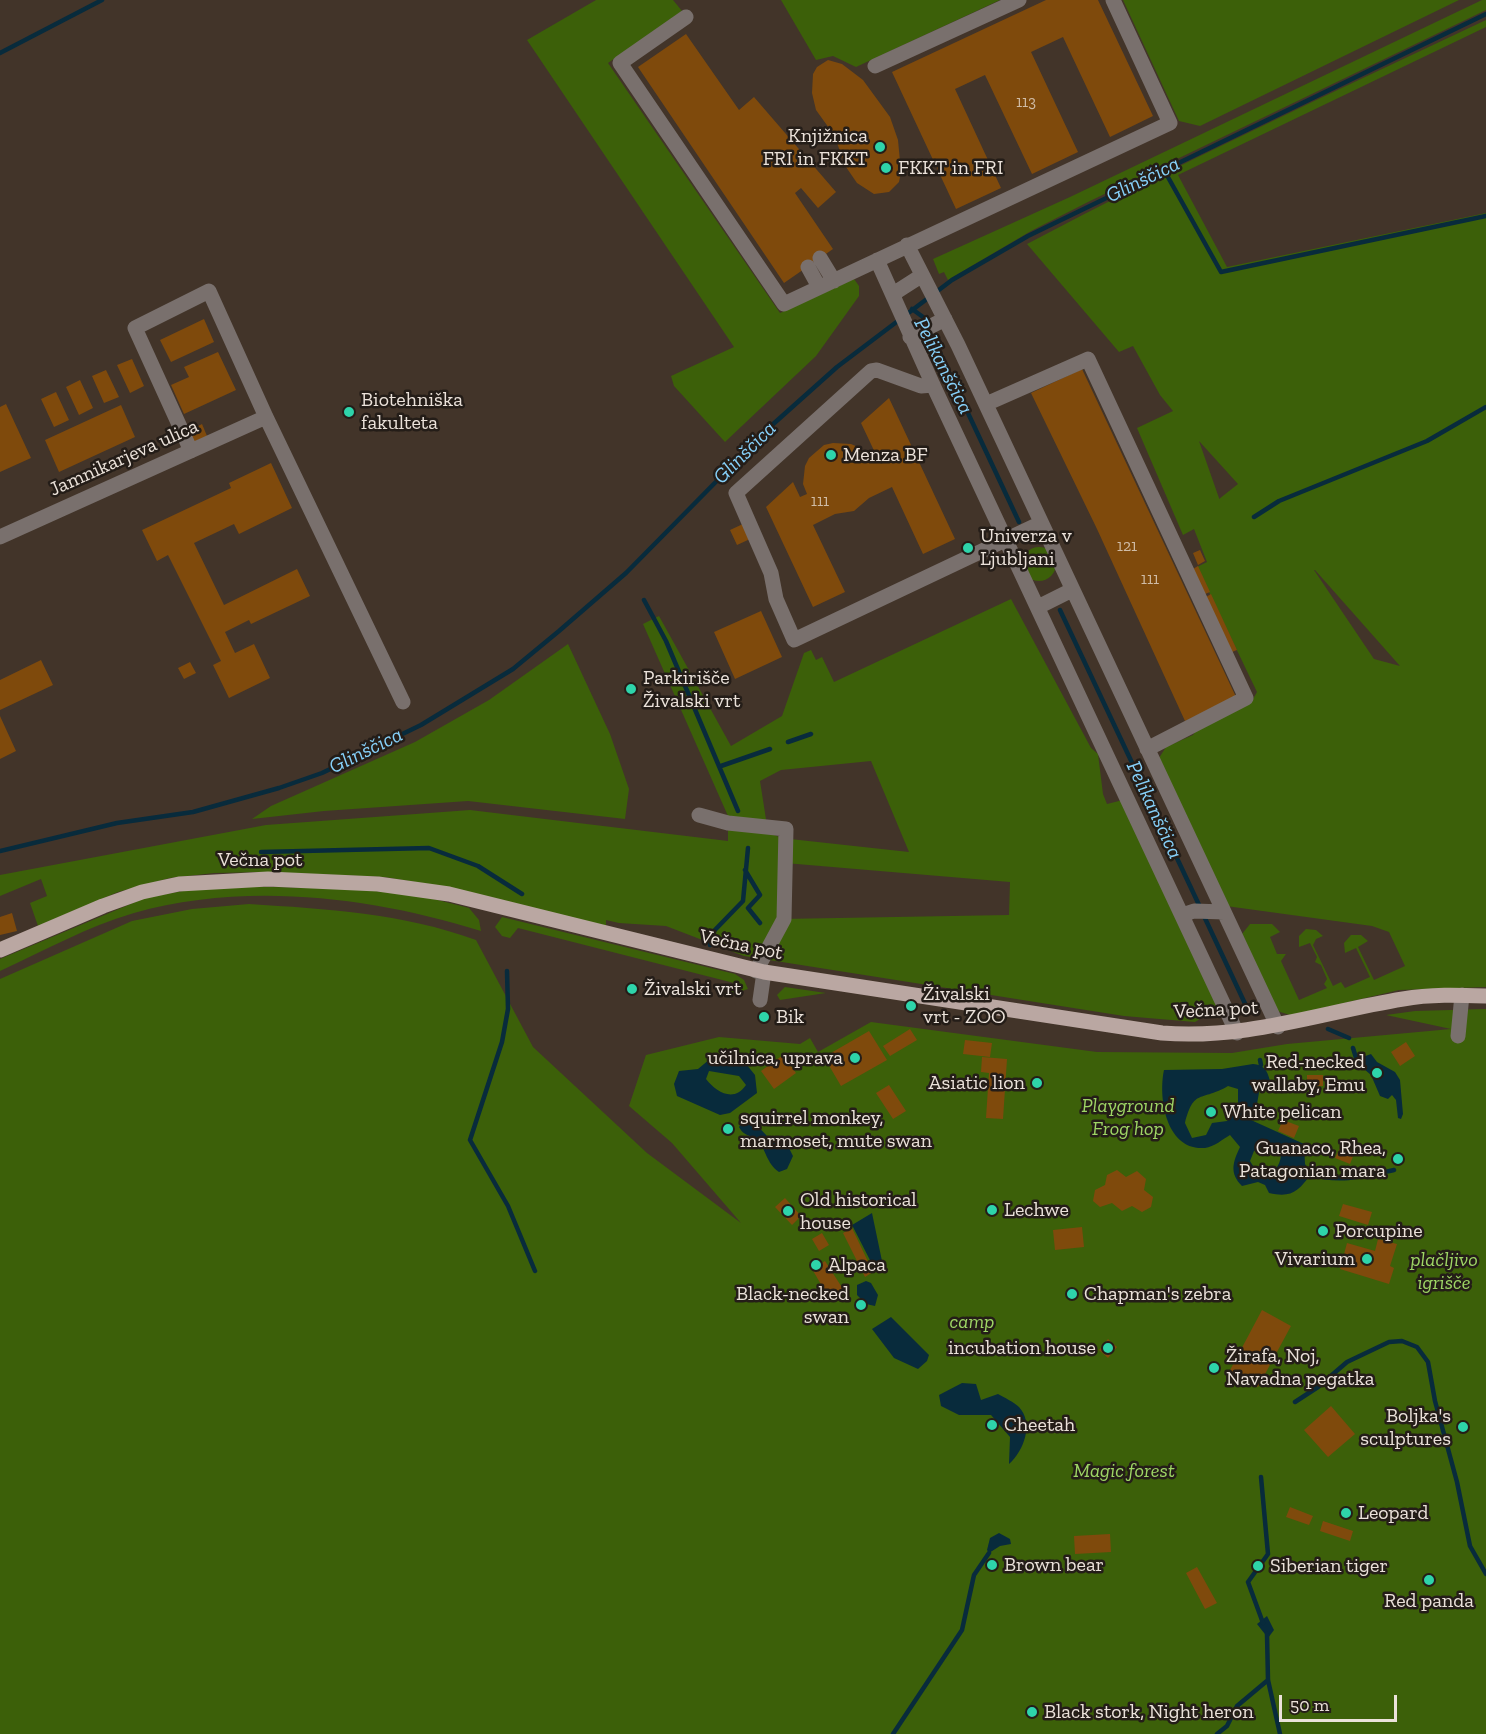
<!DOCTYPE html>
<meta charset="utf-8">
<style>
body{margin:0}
#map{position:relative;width:1486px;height:1734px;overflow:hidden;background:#423429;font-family:"Zilla Slab",serif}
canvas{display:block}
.scale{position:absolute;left:1279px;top:1695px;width:118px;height:27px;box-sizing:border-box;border:3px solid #ebe2da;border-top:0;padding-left:8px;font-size:18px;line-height:21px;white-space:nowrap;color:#ebe2da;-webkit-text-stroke:4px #241d18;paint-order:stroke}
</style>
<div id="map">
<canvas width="1486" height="1734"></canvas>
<div class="scale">50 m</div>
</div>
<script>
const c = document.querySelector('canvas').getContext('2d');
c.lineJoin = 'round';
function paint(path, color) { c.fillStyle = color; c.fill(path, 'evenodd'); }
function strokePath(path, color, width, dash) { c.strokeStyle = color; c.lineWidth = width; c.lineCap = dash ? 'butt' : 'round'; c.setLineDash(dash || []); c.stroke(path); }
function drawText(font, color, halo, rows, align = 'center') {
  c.font = font + ' "Zilla Slab",serif'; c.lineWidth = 5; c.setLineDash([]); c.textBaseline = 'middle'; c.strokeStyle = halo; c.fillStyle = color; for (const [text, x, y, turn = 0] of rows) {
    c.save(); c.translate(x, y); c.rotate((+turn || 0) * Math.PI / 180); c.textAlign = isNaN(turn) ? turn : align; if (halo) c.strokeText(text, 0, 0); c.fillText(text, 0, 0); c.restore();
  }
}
paint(new Path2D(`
 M596 0H673L682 11 608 63 780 313 854 279 859 286V296L816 356 725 442 674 386 671 376 734 347 527 40Z
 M781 0H1000L856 67 833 56 816 60Z
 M1123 0H1459L1200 126 1179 121Z
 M1482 0H1486V10L1090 201 1031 231 948 280 944 272 939 274 933 259 1070 197Z
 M1486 20V27L1178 175 1227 267 1486 213V987L1399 990 1302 1013 1290 1015 1277 1011 1242 934 1250 924H1272L1280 932 1270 937 1277 954H1286L1281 961 1299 1000 1327 988 1324 984 1327 979 1321 965 1315 962 1317 957 1310 943 1299 947V936L1306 929 1316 930 1323 936 1316 939 1313 945 1333 986 1341 982 1345 988 1370 977 1356 948 1345 953 1344 943 1351 935H1361L1368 941 1358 947 1374 980 1405 966 1389 932 1372 926 1226 906 1159 758 1166 747 1193 735 1204 718 1253 699 1257 692 1197 567 1207 562 1194 529 1183 535 1137 428 1173 411 1160 395 1133 346 1119 352 1027 244C1177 164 1332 93 1486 20ZM1199 441 1238 484 1219 499V498ZM1314 570H1315L1400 666 1374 659Z
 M1022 564a17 17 0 1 1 34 0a17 17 0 1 1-34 0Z
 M1011 599 1091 748 1098 754 1103 794 1107 804 1123 800 1220 1007 1195 1022 1124 1016 744 956 666 926 619 923 606 920V927L440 886 384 877 263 872 214 873 170 878 118 892 38 926 30 903 47 896 41 879 0 896V875L266 825 470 810 728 841V816L643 624 659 616 731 746 782 716 804 653 811 650 816 660 822 657 834 682ZM871 761 909 852 781 838 768 832 760 781 781 770ZM785 863 1010 882 1009 915 781 919Z
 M568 644 610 734 629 789 625 819 468 801 324 811 252 819 271 806 415 742 489 700Z
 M231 886 356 889 422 896 469 908 479 920 481 931C373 897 245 881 134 913 88 926 44 951 0 971V959L145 898 183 891Z
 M249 904C327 909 402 913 476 940L533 1047 647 1153 741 1223 672 1143 629 1106 646 1055 719 1037 800 1044 810 1038 818 1052 871 1022 1097 1052 1232 1053 1287 1044 1451 1029 1386 1015 1415 1011 1486 1009V1734H0V979L132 921 192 909Z
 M502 917 735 974 744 980 748 989 729 995 734 983 518 928 510 938 502 936 495 927Z
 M785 987 826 993 780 1000 777 995Z`), '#3c6009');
paint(new Path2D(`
 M1371 1054 1377 1062 1395 1072 1400 1080 1403 1114 1401 1119 1398 1118 1396 1100 1392 1095 1388 1099 1380 1096 1371 1075 1357 1063 1360 1058Z
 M727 1057 742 1059 755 1075 757 1093 730 1113 720 1115 677 1096 674 1084 679 1071 698 1069 710 1059ZM709 1071 739 1076 746 1085C734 1103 716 1092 706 1079Z
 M1253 1064C1264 1065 1267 1070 1270 1081L1260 1087 1257 1104 1251 1110V1120L1304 1144 1305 1164 1311 1174C1298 1192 1291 1198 1269 1193L1265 1185 1258 1182 1242 1186C1229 1173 1233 1162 1240 1147L1230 1135C1223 1139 1214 1147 1205 1148 1166 1151 1158 1098 1164 1070L1222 1069ZM1228 1086 1238 1089V1107L1227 1121 1212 1123 1206 1135 1192 1138 1185 1123C1194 1088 1201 1102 1228 1086ZM1269 1143 1281 1147C1282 1160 1279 1168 1268 1176L1255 1169 1250 1161 1254 1151Z
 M749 1117 767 1136 787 1144 793 1156 787 1169 779 1172C766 1163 766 1149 758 1141 751 1134 744 1137 739 1127L745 1118Z
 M872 1213 882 1261 873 1266 852 1225Z
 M866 1281 871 1283 878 1295 875 1306 866 1304 857 1295V1285Z
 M891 1317 929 1355 927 1361 918 1369 894 1358 872 1329Z
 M962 1383 976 1384 981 1400 998 1394C1005 1398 1014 1402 1019 1407 1034 1423 1024 1451 1009 1464L1010 1437 991 1415H959L941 1406 939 1395Z
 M999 1533 1010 1539 1011 1544 1000 1546 989 1553 987 1550 990 1538Z
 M1267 1616 1274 1630 1268 1638 1257 1624Z`), '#082b3c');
strokePath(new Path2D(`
 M0 53 102 0
 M1164 170 1221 272 1486 216
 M912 309 923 317 1019 522
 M1254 517 1279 501 1427 441 1486 407
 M644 600 666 641 738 811
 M1060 610 1200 907
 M788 742 811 734
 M721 766 770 749
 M0 851 117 823 193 812 279 788 322 773 421 725 513 669 559 631 626 573 771 426 837 367 952 280 1028 236 1486 14
 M261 852 429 848 478 866 522 894
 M745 870 760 895 748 908 760 923
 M1203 914 1248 1010
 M710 945 711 934 743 901 748 848
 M507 971 508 1009 502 1042 470 1140 508 1206 535 1271
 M1328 1029 1349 1038
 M1353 1048 1357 1061
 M1260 1060 1261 1065
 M1311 1174C1339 1183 1365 1176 1394 1170
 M1295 1402 1318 1387 1347 1362 1389 1342 1402 1341 1417 1347 1428 1362 1435 1401 1457 1482 1470 1546 1486 1574
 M1261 1477 1268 1554 1248 1582 1263 1623
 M1267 1634 1268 1680 1280 1734
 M893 1734 962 1630 974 1575 989 1553
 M1217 1734 1227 1726 1237 1706 1268 1680`), '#082b3c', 4.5);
paint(new Path2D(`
 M1046 0H1098L1153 116 1110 137 1063 37 1031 52 1078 152 1032 174 985 75 955 89 1001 188 956 209 892 72Z
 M686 34 739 110 754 97 836 192 818 208 801 188 795 193 833 249 784 283 638 67Z
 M828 60 842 64 863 80 890 117 898 140 901 172 899 182 889 192 874 194 857 183 846 167 834 135 816 110 812 93 813 74 817 67Z
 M204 319 214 342 171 362 160 340Z
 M218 352 236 390 184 414 171 385 189 377 184 367Z
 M132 359 144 386 130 393 117 365Z
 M1082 369 1236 697 1185 721 1097 529 1031 393Z
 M106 370 119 397 104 403 92 376Z
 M80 380 93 408 79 415 66 387Z
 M56 392 69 420 54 427 41 399Z
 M889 398 955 539 923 554 892 487 869 498 854 511 835 514 813 525 845 592 813 607 766 507 793 482 800 497 807 494 803 484 805 466 809 458 824 445 833 443 851 444 860 448 872 462 878 459 861 423Z
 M6 404 31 458 0 472V407Z
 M121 405 135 437 59 472 45 440Z
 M202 424 207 436 194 442 189 431Z
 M271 463 292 508 239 534 234 524 194 543 224 605 297 569 310 596 251 624 249 620 225 632 235 653 254 644 270 678 229 698 213 665 221 661 168 555 157 561 142 530 231 488 229 483Z
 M743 524 750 539 737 545 730 530Z
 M1200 550 1205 561 1198 565 1193 553Z
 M1198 566 1210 592 1205 594 1193 569Z
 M1211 594 1237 650 1232 652 1206 597Z
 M761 611 782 657 735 679 714 632Z
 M41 660 53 685 0 710V680Z
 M190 662 196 673 184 679 178 668Z
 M0 716 16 751 0 759Z
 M12 913 17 931 0 935V917Z
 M910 1029 917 1040 890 1056 883 1046Z
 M869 1031 887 1060 841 1086 824 1057Z
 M965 1040 992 1043 990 1057 963 1054Z
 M1406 1042 1415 1056 1400 1066 1391 1052Z
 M783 1055 796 1073 774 1089 761 1071Z
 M982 1057 1007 1059 1003 1119 986 1118 989 1073 981 1072Z
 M1307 1075H1323V1086H1307Z
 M889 1085 906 1111 893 1119 876 1093Z
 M1283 1120 1299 1126 1294 1138 1278 1131Z
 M1340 1148 1354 1154 1350 1164 1335 1158Z
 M1117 1170 1126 1177 1137 1171 1146 1179 1144 1190 1153 1197 1151 1207 1142 1212 1132 1206 1122 1211 1112 1203 1100 1207 1093 1201 1095 1190 1105 1185 1107 1175Z
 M785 1198 801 1216 792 1225 775 1207Z
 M1343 1204 1372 1212 1368 1225 1339 1216Z
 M1082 1227 1084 1247 1055 1250 1053 1230Z
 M852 1228 873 1272 865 1277 843 1233Z
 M822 1233 829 1245 819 1251 812 1239Z
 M1378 1239 1397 1244 1390 1266 1394 1268 1389 1284 1340 1269 1347 1243 1375 1251Z
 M825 1261 843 1289 829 1298 812 1269Z
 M1262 1310 1291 1326 1258 1387 1229 1372Z
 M1108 1339 1117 1347 1108 1358 1099 1350Z
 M1331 1406 1355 1434 1328 1457 1304 1430Z
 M1290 1507 1313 1516 1309 1525 1286 1517Z
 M1323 1521 1353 1531 1350 1541 1320 1531Z
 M1110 1534 1111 1552 1075 1554 1074 1536Z
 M1197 1567 1217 1603 1205 1609 1186 1573Z`), '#7f4a0c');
strokePath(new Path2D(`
 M686 17 620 63 784 304 1170 123 1113 0
 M875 66 1019 0
 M907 245 958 345 1278 1027
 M820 258 834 281
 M877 260 933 385 1237 1033
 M808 267 819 287
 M893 294 921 276
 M910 337 945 319
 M933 385 921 386 877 370 871 371 736 493 771 573 776 599 794 640 1041 523
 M986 404 1088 359 1246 698 1147 749
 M191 451 135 328 209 291 266 417 403 702
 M0 537 266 417
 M1038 607 1072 590
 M699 815 728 823 786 829 784 919 756 971
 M1182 915 1194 911 1224 912
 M760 1000 764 972
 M1458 1036 1462 995`), '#79706d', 15);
strokePath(new Path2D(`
 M0 950 103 906 142 892 179 884 268 879 378 884 449 894 764 972 1162 1033C1246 1040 1322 1012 1403 999 1431 994 1458 995 1486 996`), '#baa7a2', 15);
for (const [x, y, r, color] of [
 [880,147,6,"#2ed4aa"],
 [886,168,6,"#2ed4aa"],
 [349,412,6,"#2ed4aa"],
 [831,455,6,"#2ed4aa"],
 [968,548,6,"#2ed4aa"],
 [631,689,6,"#2ed4aa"],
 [632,989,6,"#2ed4aa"],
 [911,1006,6,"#2ed4aa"],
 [764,1017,6,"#2ed4aa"],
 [855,1058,6,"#2ed4aa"],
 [1377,1073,6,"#2ed4aa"],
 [1037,1083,6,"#2ed4aa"],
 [1211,1112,6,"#2ed4aa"],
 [728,1129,6,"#2ed4aa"],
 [1398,1159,6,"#2ed4aa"],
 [992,1210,6,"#2ed4aa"],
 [788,1211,6,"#2ed4aa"],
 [1323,1231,6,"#2ed4aa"],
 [1367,1259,6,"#2ed4aa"],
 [816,1265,6,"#2ed4aa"],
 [1072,1294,6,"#2ed4aa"],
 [861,1305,6,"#2ed4aa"],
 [1108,1348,6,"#2ed4aa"],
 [1214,1368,6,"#2ed4aa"],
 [992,1425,6,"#2ed4aa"],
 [1463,1427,6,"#2ed4aa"],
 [1346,1513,6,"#2ed4aa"],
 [992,1565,6,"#2ed4aa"],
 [1258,1566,6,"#2ed4aa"],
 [1429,1580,6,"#2ed4aa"],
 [1032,1712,6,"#2ed4aa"]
]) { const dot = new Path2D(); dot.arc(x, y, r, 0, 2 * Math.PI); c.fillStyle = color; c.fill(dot); strokePath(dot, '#241d18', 2); }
drawText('16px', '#d0bca6', null, [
 ["113",1026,102],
 ["111",820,501],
 ["121",1127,546],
 ["111",1150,579]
]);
drawText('20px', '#ebe2da', '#241d18', [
 ["Knjižnica",868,136,"right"],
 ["FRI in FKKT",868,159,"right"],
 ["FKKT in FRI",898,168],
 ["Biotehniška",361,400],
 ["fakulteta",361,423],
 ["Menza BF",843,455],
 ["Univerza v",980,536],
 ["Ljubljani",980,559],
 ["Parkirišče",643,678],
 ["Živalski vrt",643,701],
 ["Živalski vrt",644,989],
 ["Živalski",923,994],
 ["vrt - ZOO",923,1017],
 ["Bik",776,1017],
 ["učilnica, uprava",843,1058,"right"],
 ["Red-necked",1365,1062,"right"],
 ["wallaby, Emu",1365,1085,"right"],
 ["Asiatic lion",1025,1083,"right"],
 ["White pelican",1223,1112],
 ["squirrel monkey,",740,1118],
 ["marmoset, mute swan",740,1141],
 ["Guanaco, Rhea,",1386,1148,"right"],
 ["Patagonian mara",1386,1171,"right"],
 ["Old historical",800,1200],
 ["house",800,1223],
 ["Lechwe",1004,1210],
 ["Porcupine",1335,1231],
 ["Vivarium",1355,1259,"right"],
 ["Alpaca",828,1265],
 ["Black-necked",849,1294,"right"],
 ["swan",849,1317,"right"],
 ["Chapman's zebra",1084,1294],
 ["incubation house",1096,1348,"right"],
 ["Žirafa, Noj,",1226,1356],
 ["Navadna pegatka",1226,1379],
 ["Boljka's",1451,1416,"right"],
 ["sculptures",1451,1439,"right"],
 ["Cheetah",1004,1425],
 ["Leopard",1358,1513],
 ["Brown bear",1004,1565],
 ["Siberian tiger",1270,1566],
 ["Red panda",1429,1601,"center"],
 ["Black stork, Night heron",1044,1712]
], 'left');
drawText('20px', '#ebe2da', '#241d18', [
 ["Jamnikarjeva ulica",124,458,-24],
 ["Večna pot",260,860],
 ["Večna pot",741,945,12],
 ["Večna pot",1216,1010,-3]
]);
drawText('italic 20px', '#9ed665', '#241d18', [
 ["Playground",1128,1106],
 ["Frog hop",1128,1129],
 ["plačljivo",1444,1260],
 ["igrišče",1444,1283],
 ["camp",972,1322],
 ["Magic forest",1124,1471]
]);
drawText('italic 21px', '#86d0f9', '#241d18', [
 ["Glinščica",1143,180,-26],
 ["Pelikanščica",943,366,63],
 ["Glinščica",745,453,-45],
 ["Glinščica",366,751,-26],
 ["Pelikanščica",1154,810,65]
]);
</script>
